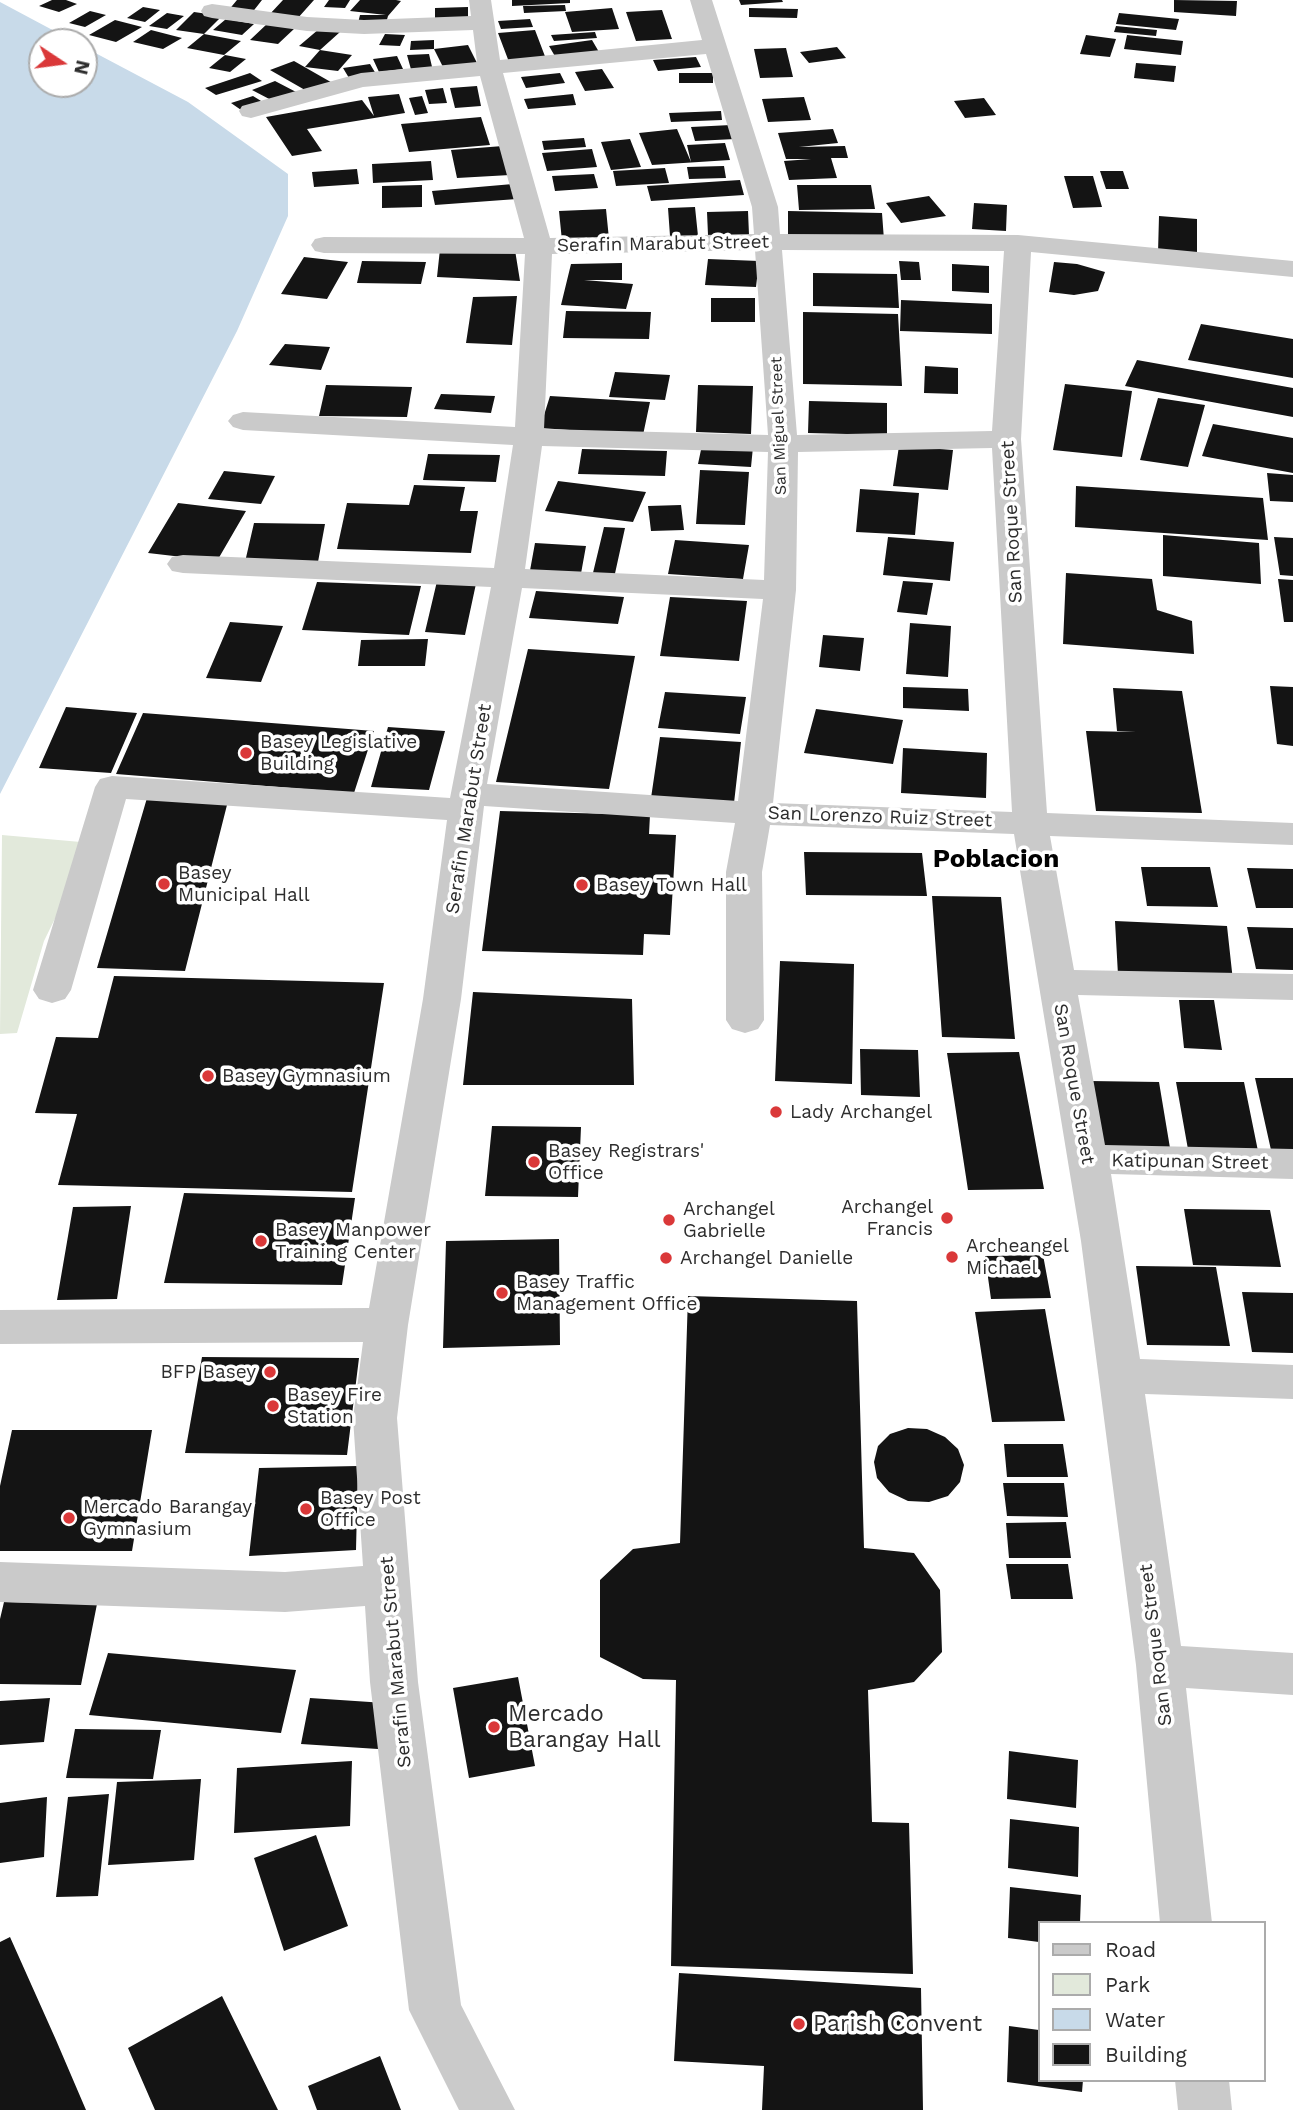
<!DOCTYPE html>
<style>
body{margin:0}
#map{position:relative;width:1293px;height:2110px;overflow:hidden;background:#fff;font-family:"Work Sans",sans-serif}
canvas{display:block}
.legend{position:absolute;left:1038px;top:1921px;width:228px;height:161px;box-sizing:border-box;background:#fff;border:2px solid #ababab;margin:0;padding:9px 12px;list-style:none;font-size:21px;color:#2d2d2d}
.legend li{display:flex;align-items:center;gap:14px;height:35px}
.legend b{width:35px;border:2px solid #ababab}
.north{position:absolute;left:28px;top:28px;width:70px;height:70px;box-sizing:border-box;background:#fff;border:2px solid #ababab;border-radius:50%;rotate:103deg;font-size:19px;font-weight:700;line-height:28px;text-align:center;color:#2d2d2d}
.north::after{content:'';display:block;margin:auto;width:24px;height:32px;background:#da3839;clip-path:polygon(50% 0,100% 100%,50% 72%,0 100%)}
</style>
<div id="map">
<canvas width="1293" height="2110"></canvas>
<ul class="legend">
<li><b style="height:9px;background:#cacaca"></b>Road</li>
<li><b style="height:19px;background:#e2e9db"></b>Park</li>
<li><b style="height:19px;background:#c8dae9"></b>Water</li>
<li><b style="height:19px;background:#141414"></b>Building</li>
</ul>
<div class="north">N</div>
</div>
<script>
const c = document.querySelector('canvas').getContext('2d');
c.lineJoin = 'round';
function paint(path, color) { c.fillStyle = color; c.fill(path, 'evenodd'); }
function strokePath(path, color, width, dash) { c.strokeStyle = color; c.lineWidth = width; c.lineCap = dash ? 'butt' : 'round'; c.setLineDash(dash || []); c.stroke(path); }
function drawText(font, color, halo, rows, align = 'center') {
  c.font = font + ' "Work Sans",sans-serif'; c.lineWidth = 7; c.setLineDash([]); c.textBaseline = 'middle'; c.strokeStyle = halo; c.fillStyle = color; for (const [text, x, y, turn = 0] of rows) {
    c.save(); c.translate(x, y); c.rotate((+turn || 0) * Math.PI / 180); c.textAlign = isNaN(turn) ? turn : align; if (halo) c.strokeText(text, 0, 0); c.fillText(text, 0, 0); c.restore();
  }
}
paint(new Path2D(`
 M2 835 92 843 44 941 17 1033 0 1034Z`), '#e2e9db');
paint(new Path2D(`
 M0 2 75 42H42V84H84V47L188 102 288 174V216L237 331 0 794Z`), '#c8dae9');
paint(new Path2D(`
 M52 0H66L77 4 59 12 39 6Z
 M237 0H262L251 14 227 12Z
 M283 0H314L297 19 269 15Z
 M329 0H350L345 8 324 7Z
 M360 0H396L401 1 388 16 386 23H358L360 15H386L350 11Z
 M512 0H570V3L512 6Z
 M739 0H782L783 2 741 5Z
 M1174 0 1237 1 1236 16 1174 12Z
 M565 5 566 11 524 13 523 6Z
 M143 7 160 10 145 22 127 18Z
 M468 7V22L435 23V8Z
 M612 8 619 29 572 32 565 12Z
 M749 8 798 9 797 18 749 17Z
 M662 10 672 39 636 41 626 12Z
 M90 11 106 15 85 27 69 23Z
 M194 12 222 16 204 34 176 30Z
 M167 13 184 16 167 29 149 26Z
 M1119 13 1179 19 1176 30 1116 24Z
 M226 19 254 24 242 35 213 30Z
 M530 19 533 27 501 29 498 21Z
 M115 20 142 27 116 42 89 35Z
 M268 23 295 28 278 44 250 40Z
 M1116 26 1157 30 1156 36 1114 32Z
 M319 29 340 32 320 50 299 46Z
 M151 30 182 38 163 49 133 42Z
 M535 30 546 59 509 62 498 33Z
 M595 32 597 38 554 41 551 35Z
 M204 34 241 41 224 55 187 48Z
 M385 34 405 35 400 46 379 45Z
 M1086 35 1116 39 1110 57 1080 54Z
 M1127 35 1183 41 1181 55 1124 49Z
 M434 40V49L410 50 411 41Z
 M592 40 599 52 556 58 549 46Z
 M468 45 477 63 443 67 434 49Z
 M837 47 846 58 809 63 800 52Z
 M786 48 793 77 760 78 754 49Z
 M320 50 352 55 338 71 305 67Z
 M429 54 433 71 412 73 407 55Z
 M225 55 246 59 230 72 209 68Z
 M397 56 403 69 379 72 373 59Z
 M696 57 701 67 658 71 653 60Z
 M294 61 336 85 312 94 270 70Z
 M1136 63 1176 66 1174 82 1134 78Z
 M370 64 376 74 349 78 343 68Z
 M602 69 614 88 585 91 575 72Z
 M250 73 262 81 216 95 205 88Z
 M560 73 565 83 526 88 521 77Z
 M679 73H713V83H679Z
 M275 81 298 93 275 102 252 90Z
 M477 86 481 106 455 108 450 88Z
 M443 88 447 103 429 104 425 90Z
 M399 94 405 113 307 129 322 151 292 156 266 117 362 100 374 116 368 97Z
 M573 94 576 105 528 109 524 99Z
 M253 96 266 104 244 112 231 103Z
 M422 96 428 113 415 115 409 98Z
 M804 97 811 120 768 122 762 99Z
 M984 98 996 115 965 118 954 101Z
 M721 111 722 120 671 122 669 113Z
 M481 117 490 145 409 152 401 124Z
 M731 125 735 139 695 141 691 127Z
 M677 129 691 162 687 145 725 143 730 160 652 165 639 133Z
 M833 129 838 143 799 147 845 146 848 158H831L837 178 789 180 784 161 811 159H786L778 133Z
 M584 138 586 147 544 150 542 141Z
 M630 139 641 167 611 170 601 142Z
 M503 146 510 175 457 178 451 150Z
 M592 149 597 167 547 171 542 153Z
 M431 161 433 180 373 183 372 164Z
 M724 166 726 178 689 179 687 167Z
 M665 168 669 183 616 186 613 171Z
 M357 169 359 184 314 187 312 172Z
 M1100 171H1123L1129 189H1106Z
 M594 174 598 188 555 191 552 176Z
 M1064 176H1093L1102 207 1073 208Z
 M740 180 744 195 651 201 647 186Z
 M513 184 517 199 435 205 432 191Z
 M422 185V207L382 208V186Z
 M797 185H871L875 209 799 210Z
 M929 196 946 216 901 223 886 203Z
 M974 203 1007 205 1006 231 972 229Z
 M695 207 698 236H670L668 208Z
 M606 209 609 239 562 241 559 211Z
 M748 211 749 235H708L707 212Z
 M788 211 882 213 884 240 788 239Z
 M1159 216 1197 219V255L1158 253Z
 M440 249 515 250 520 281 437 277Z
 M304 257 348 262 327 299 281 294Z
 M708 259 759 261 756 287 705 285Z
 M362 261 426 262 421 284 357 283Z
 M899 261 919 262 921 280H901Z
 M1054 262 1077 264 1105 272 1098 291 1074 295 1049 292Z
 M622 263V280H584L633 284 626 309 561 305 571 264Z
 M952 264 989 266V293L952 291Z
 M813 273 897 274 899 308 813 306Z
 M517 296 512 345 466 343 473 297Z
 M711 298H755V322H711Z
 M901 300 992 304V334L900 331Z
 M566 311 651 312 649 339 563 338Z
 M803 312 898 314 902 386 803 384Z
 M1201 324 1293 339V378L1188 360Z
 M285 344 330 347 321 370 269 365Z
 M1137 360 1293 388V417L1125 386Z
 M925 366 958 368V394L924 393Z
 M615 372 670 375 665 400 609 397Z
 M1065 384 1132 391 1122 457 1053 450Z
 M326 385 412 387 407 417 319 416Z
 M698 385 753 386 751 434 696 432Z
 M441 394 495 396 491 413 434 409Z
 M550 396 650 402 643 435 540 428Z
 M1158 398 1205 405 1188 467 1140 460Z
 M809 401 887 403V435L808 433Z
 M1213 424 1293 438V473L1202 456Z
 M702 445 753 447 751 467 698 464Z
 M899 446 953 450 948 490 893 486Z
 M582 449 667 451 665 476 578 474Z
 M428 454 500 455 496 482 423 480Z
 M700 470 749 472 745 525 696 524Z
 M224 471 275 476 261 504 208 499Z
 M1267 473 1293 475V502L1270 501Z
 M558 481 646 492 633 522 545 511Z
 M414 485 465 487 460 511H478L471 553 337 549 347 503 409 505Z
 M1076 486 1263 498 1268 540 1075 527Z
 M860 489 919 493 915 535 856 532Z
 M178 503 246 511 217 561 148 553Z
 M681 505 684 530 651 531 648 506Z
 M254 523 325 524 318 562H245Z
 M604 527 625 528 614 578 592 577Z
 M1163 535 1259 543 1261 584 1163 576Z
 M888 537 954 542 950 581 883 575Z
 M1274 537 1293 538V576L1280 575Z
 M675 540 749 545 743 579 668 574Z
 M535 543 586 546 580 579 529 576Z
 M1066 573 1152 579 1157 610 1192 621 1194 654 1063 644Z
 M438 577 477 579 465 635 425 632Z
 M1278 579 1293 580V622H1284Z
 M903 581 933 583 927 615 897 612Z
 M317 582 421 586 409 635 302 630Z
 M536 591 624 597 618 624 529 618Z
 M670 597 747 601 739 661 660 656Z
 M230 622 283 626 261 682 206 678Z
 M910 623 951 626 948 677 906 674Z
 M823 635 864 638 860 671 819 667Z
 M428 639 425 666H358L361 640Z
 M528 649 635 656 609 789 496 782Z
 M1270 686 1293 687V746L1277 744Z
 M903 687 968 689 969 711 903 708Z
 M1113 688 1182 691 1202 813 1096 811 1086 731 1136 732 1117 731Z
 M665 692 746 697 740 734 658 728Z
 M66 707 137 713 111 773 39 768Z
 M816 709 903 720 893 764 804 753Z
 M143 713 374 731 354 793 116 774Z
 M388 727 445 731 429 790 371 787Z
 M660 737 741 742 734 803 651 798Z
 M903 748 987 753 986 798 901 793Z
 M147 798 228 801 185 971 97 968Z
 M500 811 650 815 649 834 676 835 670 935 644 934 643 955 482 951Z
 M804 852 922 853 927 896 806 895Z
 M1141 867H1210L1218 907 1147 906Z
 M1247 868 1293 869V908H1256Z
 M932 896 1001 897 1015 1039 942 1037Z
 M1115 921 1227 926 1233 981 1118 975Z
 M1247 927 1293 928V970L1256 969Z
 M780 961 854 964 852 1084 775 1081Z
 M114 976 384 983 352 1192 58 1185 77 1114 35 1113 56 1037 98 1038Z
 M473 992 632 999 634 1085H463Z
 M1179 1000H1214L1222 1050 1184 1048Z
 M860 1049 918 1050 920 1097 861 1095Z
 M1019 1052 1044 1189 968 1190 947 1053Z
 M1255 1078H1293V1150H1271Z
 M1090 1081 1159 1082 1171 1154H1101Z
 M1176 1082H1244L1259 1156 1189 1155Z
 M492 1126 581 1127 578 1197 485 1196Z
 M184 1193 355 1198 342 1285 164 1283Z
 M131 1206 117 1299 57 1300 73 1207Z
 M1184 1209 1270 1210 1281 1267 1193 1265Z
 M559 1239 560 1345 443 1348 446 1241Z
 M1043 1255 1051 1298 991 1299 985 1256Z
 M1136 1266 1216 1267 1230 1346 1147 1345Z
 M1242 1292 1293 1293V1353L1252 1352Z
 M688 1296 857 1301 864 1548 914 1553 940 1590 942 1652 914 1682 868 1690 872 1822 909 1823 913 1974 671 1966 676 1680 643 1679 600 1657V1580L633 1549 680 1543Z
 M1045 1309 1065 1421 992 1422 975 1312Z
 M202 1357 359 1358 347 1455 185 1453Z
 M908 1428 927 1429 945 1437 958 1449 964 1465 960 1482 948 1496 929 1502 908 1501 889 1492 877 1478 874 1462 878 1446 890 1434Z
 M12 1430H152L132 1551H0V1486Z
 M1004 1444H1063L1068 1477H1007Z
 M358 1466 356 1550 249 1556 259 1468Z
 M1003 1483H1064L1068 1517 1007 1516Z
 M1066 1522 1071 1558H1009L1006 1523Z
 M1006 1564H1068L1073 1599H1011Z
 M4 1602 97 1604 81 1685 0 1684V1619Z
 M108 1653 296 1670 281 1733 89 1715Z
 M518 1677 535 1766 469 1778 453 1688Z
 M50 1698 44 1742 0 1745V1701Z
 M310 1698 385 1703 378 1749 301 1744Z
 M75 1729 161 1730 153 1779 66 1778Z
 M1009 1751 1078 1760 1076 1808 1007 1799Z
 M352 1761 350 1826 234 1833 237 1768Z
 M201 1779 194 1860 108 1865 117 1782Z
 M109 1794 98 1896 56 1897 68 1797Z
 M47 1797 44 1857 0 1863V1803Z
 M1010 1819 1079 1827 1078 1877 1008 1868Z
 M316 1835 348 1926 284 1951 254 1858Z
 M1010 1887 1081 1895 1080 1923H1039V1942L1008 1938Z
 M10 1937 56 2040 86 2110H0V1942Z
 M679 1973 921 1988 923 2110H762L764 2066 674 2061Z
 M222 1996 278 2110H155L128 2048Z
 M1009 2026 1039 2030V2080H1083L1082 2092 1007 2082Z
 M380 2056 401 2110H317L308 2086Z`), '#141414');
paint(new Path2D(`
 M469 0H491L500 60 702 40 690 0H712L778 207 780 234 1018 235 1293 261V277L1031 252 1021 439 1047 813 1293 823V845L1050 836 1074 970 1293 974V1000L1078 995 1105 1145 1293 1149V1179L1111 1174 1140 1359 1293 1365V1399L1145 1394 1181 1646 1293 1653V1695L1186 1688 1212 1923H1160L1136 1665 1081 1241 1014 834 770 825 762 872 764 1020 758 1029 745 1033 732 1029 726 1020V872L735 823 484 806 461 999 408 1325 397 1418 418 1682 461 2005 515 2110H459L409 2010 370 1682 365 1606 285 1612 0 1602V1562L285 1572 363 1566 353 1418 363 1342 0 1344V1310L369 1308 423 999 447 820 126 799 71 990 65 999 52 1003 39 999 33 990 95 787 100 779 112 776 450 798 491 587 183 573 172 571 167 564 172 557 183 555 494 568 513 445 243 430 233 427 228 421 233 415 243 412 515 427 525 254 324 253 315 251 311 245 315 239 324 237 524 238 480 76 363 87 251 118 242 116 239 111 242 106 361 73 477 62 473 30 364 34 307 31 212 18 204 16 201 11 204 6 212 4 307 17 364 20 471 16ZM706 54 752 207 754 234 550 238 503 73ZM755 250 768 435 544 429 552 254ZM782 250 1004 251 992 431 797 435ZM542 446 768 452 764 580 525 569ZM992 448 1012 812 773 803 796 590 798 452ZM522 588 763 599 738 801 487 784Z
 M1175 2080H1229L1232 2110H1178Z`), '#cacaca');
for (const [x, y, r, color] of [
 [246,753,7,"#da3839"],
 [164,884,7,"#da3839"],
 [582,885,7,"#da3839"],
 [208,1076,7,"#da3839"],
 [776,1112,7,"#da3839"],
 [534,1162,7,"#da3839"],
 [947,1218,7,"#da3839"],
 [669,1220,7,"#da3839"],
 [261,1241,7,"#da3839"],
 [952,1257,7,"#da3839"],
 [666,1258,7,"#da3839"],
 [502,1293,7,"#da3839"],
 [270,1372,7,"#da3839"],
 [273,1406,7,"#da3839"],
 [306,1509,7,"#da3839"],
 [69,1518,7,"#da3839"],
 [494,1727,7,"#da3839"],
 [799,2024,7,"#da3839"]
]) { const dot = new Path2D(); dot.arc(x, y, r, 0, 2 * Math.PI); c.fillStyle = color; c.fill(dot); strokePath(dot, '#fff', 2.5); }
drawText('16px', '#2d2d2d', '#fff', [
 ["San Miguel Street",779,426,-92]
]);
drawText('19px', '#2d2d2d', '#fff', [
 ["Serafin Marabut Street",663,244,-1],
 ["San Roque Street",1012,522,-93],
 ["Serafin Marabut Street",469,809,-81],
 ["San Lorenzo Ruiz Street",880,817,2],
 ["San Roque Street",1074,1084,80],
 ["Katipunan Street",1190,1162,1],
 ["San Roque Street",1156,1645,-97],
 ["Serafin Marabut Street",396,1662,-95]
]);
drawText('19px', '#2d2d2d', '#fff', [
 ["Basey Legislative",260,742],
 ["Building",260,764],
 ["Basey",178,873],
 ["Municipal Hall",178,895],
 ["Basey Town Hall",596,885],
 ["Basey Gymnasium",222,1076],
 ["Lady Archangel",790,1112],
 ["Basey Registrars'",548,1151],
 ["Office",548,1173],
 ["Archangel",933,1207,"right"],
 ["Francis",933,1229,"right"],
 ["Archangel",683,1209],
 ["Gabrielle",683,1231],
 ["Basey Manpower",275,1230],
 ["Training Center",275,1252],
 ["Archeangel",966,1246],
 ["Michael",966,1268],
 ["Archangel Danielle",680,1258],
 ["Basey Traffic",516,1282],
 ["Management Office",516,1304],
 ["BFP Basey",256,1372,"right"],
 ["Basey Fire",287,1395],
 ["Station",287,1417],
 ["Basey Post",320,1498],
 ["Office",320,1520],
 ["Mercado Barangay",83,1507],
 ["Gymnasium",83,1529]
], 'left');
drawText('23px', '#2d2d2d', '#fff', [
 ["Mercado",508,1714],
 ["Barangay Hall",508,1740],
 ["Parish Convent",813,2024]
], 'left');
drawText('bold 26px', '#000', '#fff', [
 ["Poblacion",996,859]
]);
</script>
